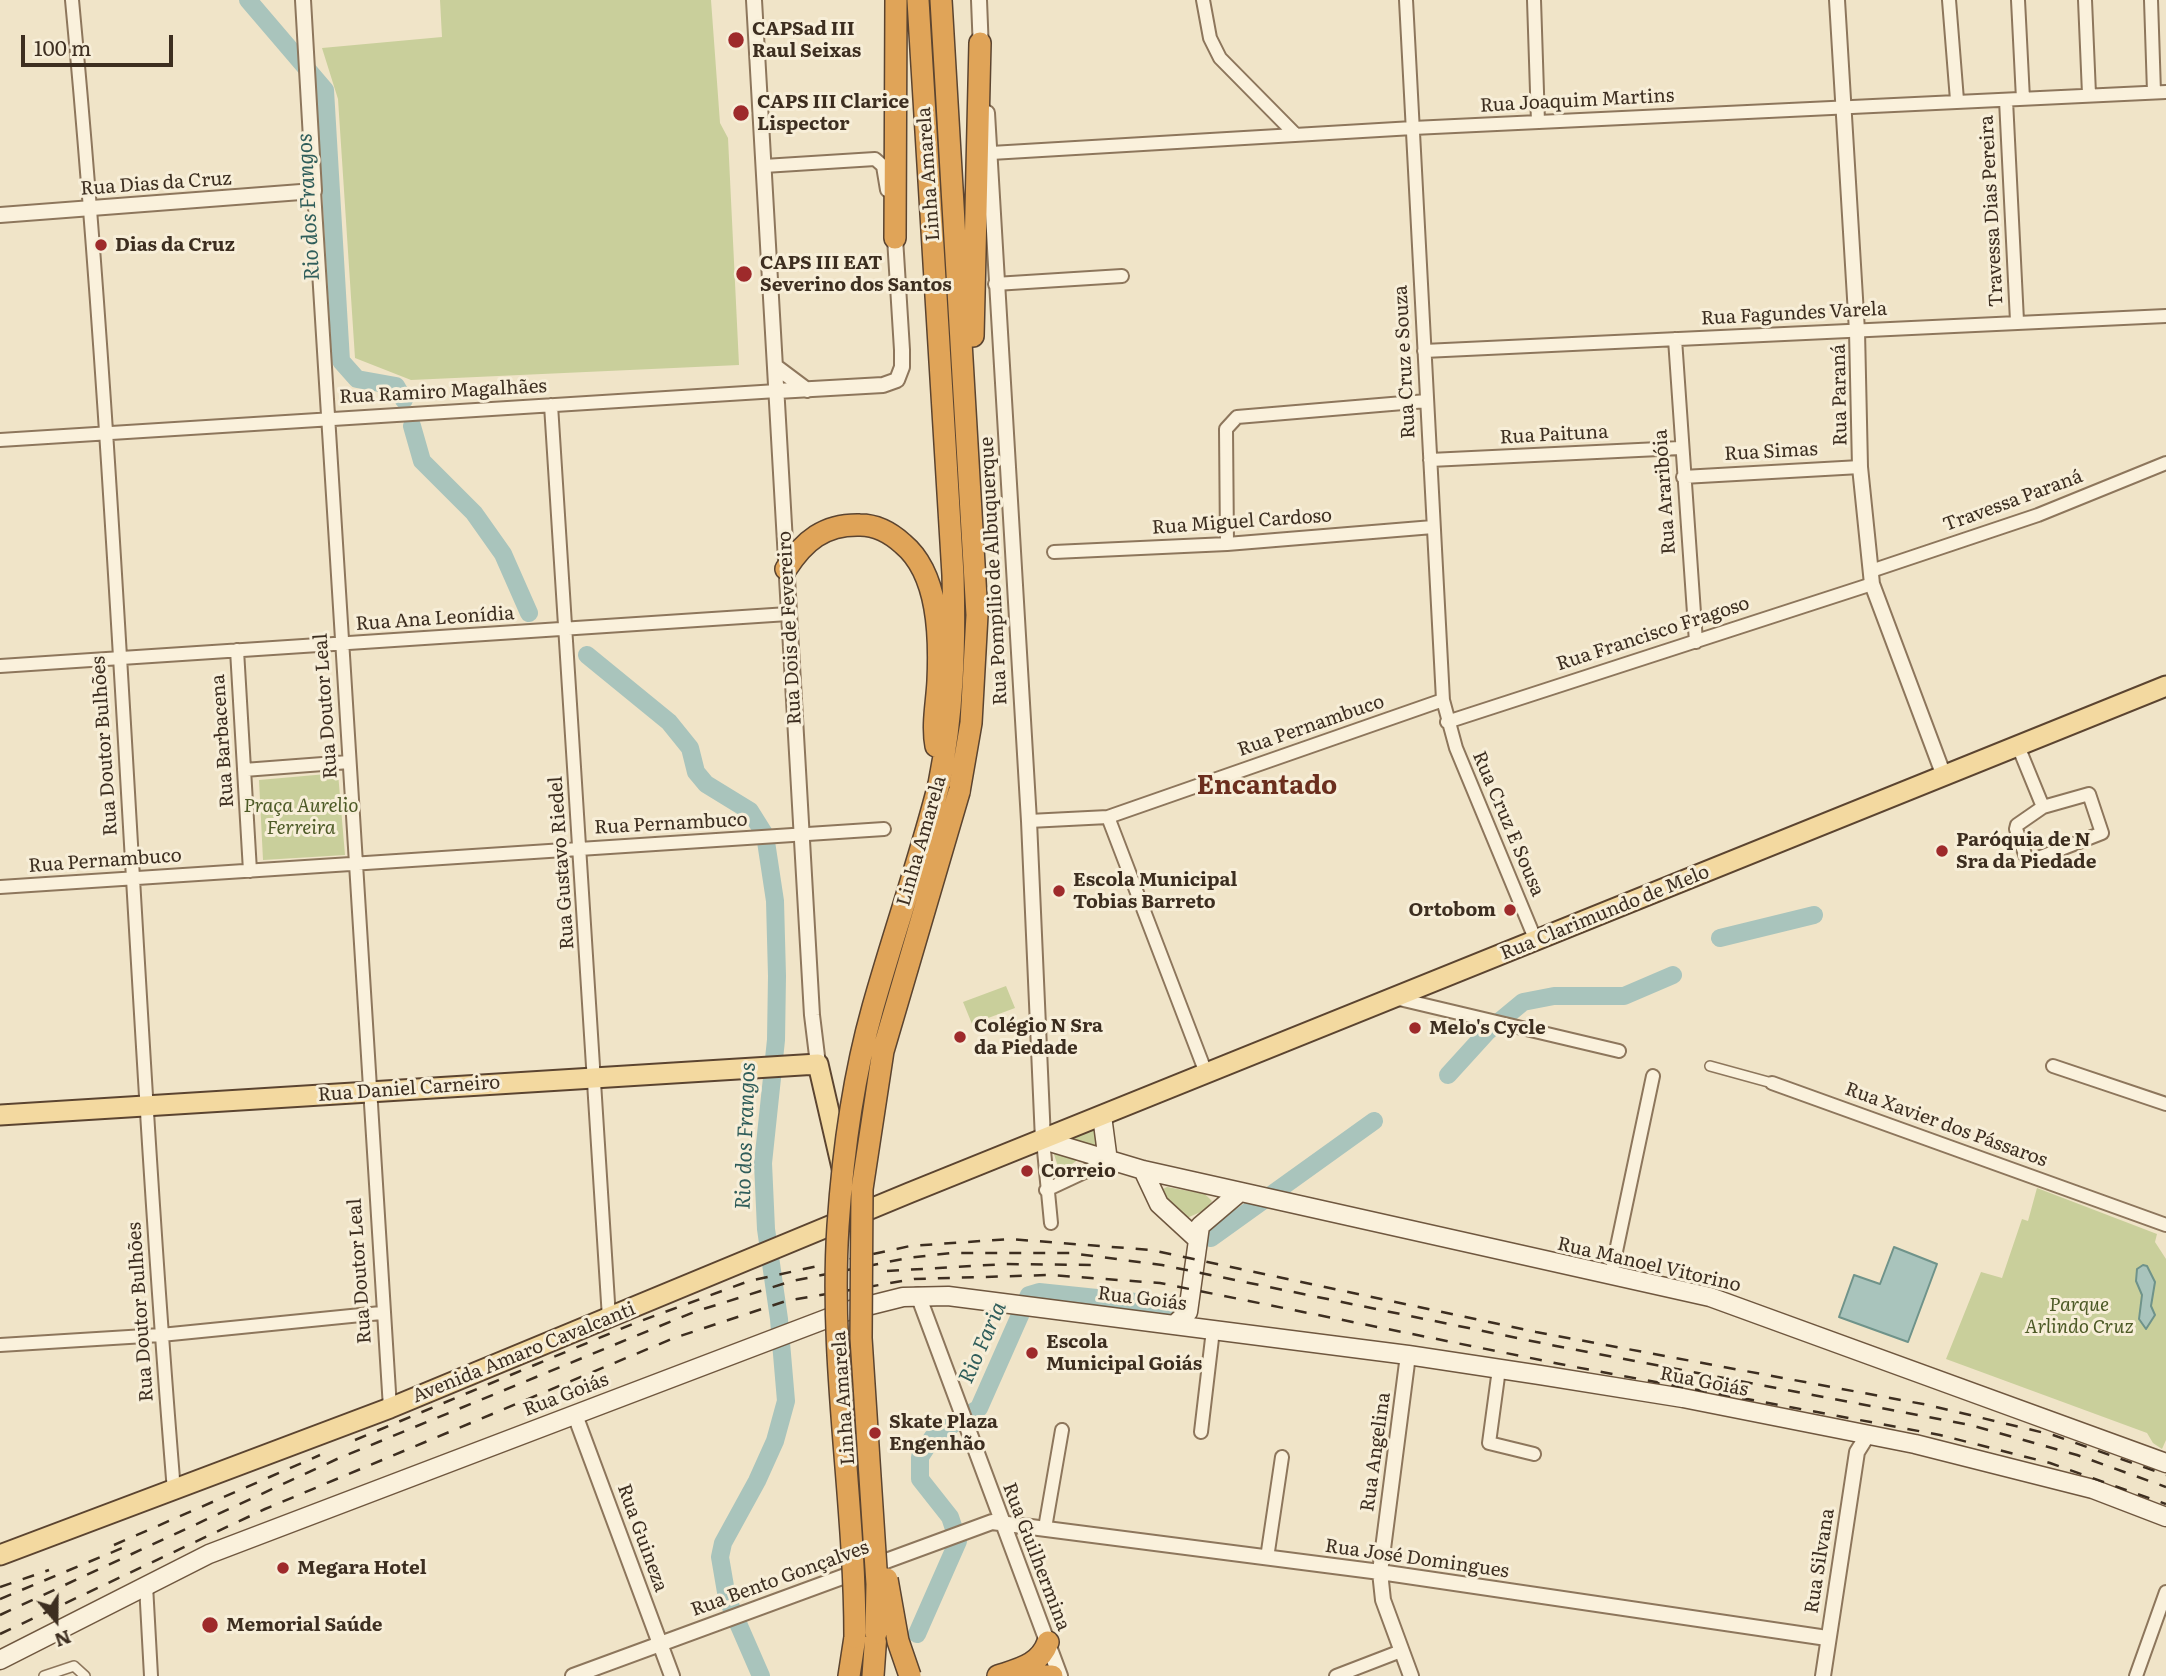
<!DOCTYPE html>
<meta charset="utf-8">
<style>
body{margin:0}
#map{position:relative;width:2166px;height:1676px;overflow:hidden;background:#f0e4c8;font-family:Literata,serif}
canvas{display:block}
.north{position:absolute;left:21px;top:1585px;width:70px;height:70px;-webkit-text-stroke:5px #f7eed8;paint-order:stroke;rotate:160deg;font-size:19px;font-weight:700;line-height:28px;text-align:center;color:#3d2e20}
.north::after{content:'';display:block;margin:auto;width:24px;height:32px;background:#3d2e20;clip-path:polygon(50% 0,100% 100%,50% 72%,0 100%)}
.scale{position:absolute;left:21px;top:35px;width:152px;height:32px;box-sizing:border-box;border:4px solid #3d2e20;border-top:0;padding-left:9px;font-size:21px;line-height:24px;white-space:nowrap;color:#3d2e20;-webkit-text-stroke:5px #f7eed8;paint-order:stroke}
</style>
<div id="map">
<canvas width="2166" height="1676"></canvas>
<div class="north">N</div>
<div class="scale">100 m</div>
</div>
<script>
const c = document.querySelector('canvas').getContext('2d');
c.lineJoin = 'round';
function paint(path, color) { c.fillStyle = color; c.fill(path, 'evenodd'); }
function strokePath(path, color, width, dash) { c.strokeStyle = color; c.lineWidth = width; c.lineCap = dash ? 'butt' : 'round'; c.setLineDash(dash || []); c.stroke(path); }
function drawText(font, color, halo, rows, align = 'center') {
  c.font = font + ' Literata,serif'; c.lineWidth = 6; c.setLineDash([]); c.textBaseline = 'middle'; c.strokeStyle = halo; c.fillStyle = color; for (const [text, x, y, turn = 0] of rows) {
    c.save(); c.translate(x, y); c.rotate((+turn || 0) * Math.PI / 180); c.textAlign = isNaN(turn) ? turn : align; if (halo) c.strokeText(text, 0, 0); c.fillText(text, 0, 0); c.restore();
  }
}
paint(new Path2D(`
 M440 0H711L720 123 728 138 739 365 411 380 355 358 338 99 322 48 442 37Z
 M338 773 345 855 263 860 259 780Z
 M1006 986 1015 1008 972 1024 963 1002Z
 M1094 1125 1100 1143 1060 1173 1053 1151 1067 1135Z
 M1167 1187 1205 1194 1212 1201 1205 1210 1187 1218 1163 1195V1189Z
 M2037 1188 2157 1234 2155 1242 2166 1259V1440L2162 1449 2153 1443 2147 1433 1946 1359 1981 1272 2002 1278 2022 1219 2028 1221Z`), '#c9cf9b');
const water = new Path2D(`
 M1894 1247 1937 1264 1908 1342 1839 1317 1854 1275 1880 1284Z
 M2143 1265 2147 1266 2155 1282 2151 1306 2155 1315 2146 1329 2139 1319 2142 1295 2136 1281 2137 1269Z`);
paint(water, '#a9c4bc');
strokePath(water, '#6f938a', 2);
strokePath(new Path2D(`
 M248 0 325 90 341 361 357 379 396 386 404 400
 M412 426 422 461 474 513 503 554 529 613
 M587 655 669 722 690 748 696 772 706 784 750 811 765 835 775 901 777 976 776 1040 763 1163 766 1229 779 1319 786 1401 775 1441 757 1481 723 1543 720 1557 727 1598 761 1676
 M1720 938 1814 915
 M1448 1075 1488 1031 1523 1002 1554 996H1624L1673 975
 M1211 1238 1374 1121
 M917 1634 958 1541 950 1517 920 1479V1457L933 1437 979 1408 1029 1295 1039 1292 1174 1306`), '#a9c4bc', 18);
const pedestrian = new Path2D(`
 M1710 1066 1772 1083
 M44 1676 74 1666 85 1676`);
const minor = new Path2D(`
 M72 0C119 496 133 994 174 1491
 M1203 0 1210 38 1220 58 1296 135
 M1406 0 1443 700 1456 748 1536 941
 M1534 0 1538 122
 M1949 0 1957 100
 M2018 0 2023 99
 M2085 0 2089 94
 M2151 0 2154 92
 M2006 100 2017 321
 M991 153 1413 128 2166 92
 M764 166 875 159 883 166 887 190
 M314 191 390 1408
 M995 284 1122 276
 M1675 339 1696 642
 M1424 351 2166 316
 M551 405 609 1318
 M0 440 777 391
 M1430 460 1680 448
 M1683 477 1860 467
 M1227 544 1226 429 1237 417 1427 401
 M1054 552 1227 544 1433 527
 M1871 571 2038 515 2166 463
 M237 650 250 871
 M0 666 788 614
 M1447 722 1872 584
 M2018 746 2043 807
 M244 770 349 762
 M2089 794 2102 833 2033 860 2026 857 2016 829 2017 825 2043 807Z
 M1108 817 1206 1073
 M1029 821 1108 817 1443 700
 M0 887 884 829
 M1395 998 1619 1051
 M2053 1066 2166 1104
 M1772 1083 2166 1225
 M1043 1140 1051 1223
 M1046 1190 1108 1161
 M1611 1275 1653 1076
 M0 1345 161 1335 381 1313
 M1499 1369 1489 1443 1534 1454
 M1201 1432 1213 1330
 M1045 1528 1062 1430
 M1267 1558 1282 1457
 M146 1585 151 1676
 M1336 1676 1401 1651
 M2136 1676 2166 1592`);
const tertiary = new Path2D(`
 M754 0 812 1015 818 1064
 M979 0 981 51
 M1837 0 1857 331 1860 467 1872 584 1944 776
 M987 113 1029 821 1043 1140
 M0 215 314 191 303 0
 M775 366 807 390
 M777 391 883 385 897 380 902 367V350L895 238
 M918 1295 1060 1676
 M1408 1355 1380 1572 1383 1600 1411 1676
 M575 1415 672 1676
 M573 1676 992 1522 1380 1572 1827 1638
 M1823 1676 1857 1452 1867 1436`);
const secondary = new Path2D(`
 M1102 1116 1108 1161
 M1043 1140 1143 1170 1710 1297 2166 1463
 M1143 1170 1159 1204 1197 1239
 M1174 1325 1188 1312 1200 1226 1240 1192
 M0 1660 209 1554 847 1311 903 1297 948 1296 1408 1355 1540 1375 1683 1398 1915 1444 2093 1489 2166 1517`);
const primary = new Path2D(`
 M0 1115 818 1064 842 1168
 M0 1555 390 1408 909 1193 2166 686`);
const motorway = new Path2D(`
 M918 0 953 575C955 646 953 714 939 784
 M941 0 977 615 971 723 959 792
 M895 238 896 0
 M973 336 980 43
 M786 569C804 541 824 524 860 525 876 525 891 533 903 544 939 574 940 637 938 681 937 702 932 725 936 746
 M849 1676 855 1637
 M873 1676 876 1633
 M998 1676C1019 1669 1040 1665 1048 1642
 M1040 1676H1052`);
strokePath(pedestrian, '#8d765c', 12);
strokePath(minor, '#8d765c', 16);
strokePath(tertiary, '#8d765c', 18);
strokePath(secondary, '#6f573f', 21);
strokePath(primary, '#5b4430', 23);
strokePath(motorway, '#5b4430', 24);
strokePath(pedestrian, '#faf1dc', 9);
strokePath(minor, '#faf1dc', 12);
strokePath(tertiary, '#faf1dc', 14);
strokePath(secondary, '#faf1dc', 18);
strokePath(primary, '#f3d9a0', 19);
strokePath(motorway, '#e0a458', 21);
strokePath(new Path2D(`
 M887 1271 1006 1264 1097 1265
 M355 1440 635 1323 749 1281 910 1246 1010 1239 1151 1250 1536 1332 1928 1405 2053 1435 2166 1475
 M114 1545 320 1455
 M0 1587 49 1570
 M0 1599 127 1546
 M0 1615 337 1459 694 1312 792 1281 908 1258 951 1253H1070L1162 1265 1556 1346 1970 1425 2077 1455 2166 1487
 M0 1634 265 1509 674 1338 786 1301 914 1279 1050 1275 1160 1283 1575 1367 1940 1435 2050 1463 2166 1504`), '#3d2e20', 2.5, [12, 12]);
const motorwayBridge = new Path2D(`
 M887 1579 898 1641 910 1676
 M876 1633 877 1584 861 1338 862 1189 883 1051 959 792
 M855 1637C855 1500 829 1362 838 1226 843 1152 853 1078 873 1007 894 932 920 859 939 784`);
strokePath(motorwayBridge, '#5b4430', 24, []);
strokePath(motorwayBridge, '#e0a458', 21);
for (const [x, y, r, color] of [
 [736,40,9,"#9e2a2b"],
 [741,113,9,"#9e2a2b"],
 [101,245,7,"#9e2a2b"],
 [744,274,9,"#9e2a2b"],
 [1942,851,7,"#9e2a2b"],
 [1059,891,7,"#9e2a2b"],
 [1510,910,7,"#9e2a2b"],
 [1415,1028,7,"#9e2a2b"],
 [960,1037,7,"#9e2a2b"],
 [1027,1171,7,"#9e2a2b"],
 [1032,1353,7,"#9e2a2b"],
 [875,1433,7,"#9e2a2b"],
 [283,1568,7,"#9e2a2b"],
 [210,1625,9,"#9e2a2b"]
]) { const dot = new Path2D(); dot.arc(x, y, r, 0, 2 * Math.PI); c.fillStyle = color; c.fill(dot); strokePath(dot, '#f7eed8', 2.5); }
drawText('bold 19px', '#3d2e20', '#f7eed8', [
 ["CAPSad III",752,29],
 ["Raul Seixas",752,51],
 ["CAPS III Clarice",757,102],
 ["Lispector",757,124],
 ["Dias da Cruz",115,245],
 ["CAPS III EAT",760,263],
 ["Severino dos Santos",760,285],
 ["Paróquia de N",1956,840],
 ["Sra da Piedade",1956,862],
 ["Escola Municipal",1073,880],
 ["Tobias Barreto",1073,902],
 ["Ortobom",1496,910,"right"],
 ["Colégio N Sra",974,1026],
 ["da Piedade",974,1048],
 ["Melo's Cycle",1429,1028],
 ["Correio",1041,1171],
 ["Escola",1046,1342],
 ["Municipal Goiás",1046,1364],
 ["Skate Plaza",889,1422],
 ["Engenhão",889,1444],
 ["Megara Hotel",297,1568],
 ["Memorial Saúde",226,1625]
], 'left');
drawText('19px', '#3d2e20', '#f7eed8', [
 ["Rua Joaquim Martins",1577,101,-3],
 ["Linha Amarela",929,174,-94],
 ["Rua Dias da Cruz",156,184,-4],
 ["Travessa Dias Pereira",1992,211,-93],
 ["Rua Fagundes Varela",1794,314,-3],
 ["Rua Cruz e Souza",1405,362,-93],
 ["Rua Ramiro Magalhães",443,392,-3],
 ["Rua Paraná",1840,395,-91],
 ["Rua Paituna",1554,435,-3],
 ["Rua Simas",1771,452,-3],
 ["Rua Araribóia",1665,492,-94],
 ["Travessa Paraná",2013,501,-20],
 ["Rua Miguel Cardoso",1242,522,-4],
 ["Rua Pompílio de Albuquerque",994,571,-93],
 ["Rua Ana Leonídia",435,619,-4],
 ["Rua Dois de Fevereiro",790,628,-93],
 ["Rua Francisco Fragoso",1653,634,-18],
 ["Rua Doutor Leal",326,706,-94],
 ["Rua Pernambuco",1311,726,-19],
 ["Rua Barbacena",223,741,-94],
 ["Rua Doutor Bulhões",105,746,-94],
 ["Rua Pernambuco",671,824,-3],
 ["Rua Cruz E Sousa",1508,824,67],
 ["Linha Amarela",922,841,-74],
 ["Rua Pernambuco",105,861,-4],
 ["Rua Gustavo Riedel",562,863,-94],
 ["Rua Clarimundo de Melo",1605,913,-22],
 ["Rua Daniel Carneiro",409,1089,-4],
 ["Rua Xavier dos Pássaros",1946,1125,20],
 ["Rua Manoel Vitorino",1649,1265,13],
 ["Rua Doutor Leal",360,1271,-94],
 ["Rua Goiás",1142,1299,7],
 ["Rua Doutor Bulhões",141,1312,-94],
 ["Avenida Amaro Cavalcanti",524,1353,-22],
 ["Rua Goiás",1704,1382,11],
 ["Rua Goiás",566,1395,-21],
 ["Linha Amarela",844,1398,-94],
 ["Rua Angelina",1376,1452,-82],
 ["Rua Guineza",642,1538,70],
 ["Rua Guilhermina",1036,1557,69],
 ["Rua José Domingues",1417,1559,8],
 ["Rua Silvana",1820,1561,-81],
 ["Rua Bento Gonçalves",780,1579,-20]
]);
drawText('italic 19px', '#4d5a26', '#f7eed8', [
 ["Praça Aurelio",301,806],
 ["Ferreira",301,828],
 ["Parque",2079,1305],
 ["Arlindo Cruz",2079,1327]
]);
drawText('italic 21px', '#2f5d5a', '#f7eed8', [
 ["Rio dos Frangos",309,207,-93],
 ["Rio dos Frangos",746,1136,-88],
 ["Rio Faria",983,1343,-66]
]);
drawText('bold 26px', '#6b2e1e', '#f7eed8', [
 ["Encantado",1267,786]
]);
</script>
